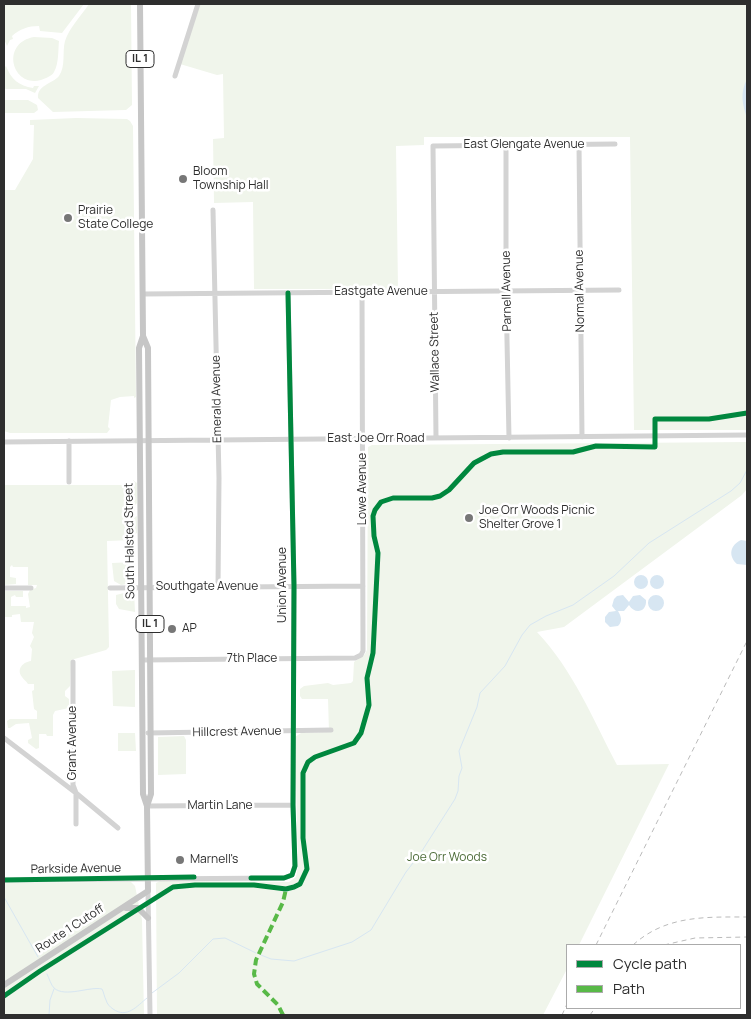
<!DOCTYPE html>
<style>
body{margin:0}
#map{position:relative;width:751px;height:1019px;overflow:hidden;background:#fff;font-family:Manrope,sans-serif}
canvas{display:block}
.frame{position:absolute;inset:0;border:5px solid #2e2e2e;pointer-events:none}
.legend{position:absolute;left:566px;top:944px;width:175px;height:65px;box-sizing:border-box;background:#fff;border:1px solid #ababab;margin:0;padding:6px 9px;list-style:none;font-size:15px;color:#2e2e2e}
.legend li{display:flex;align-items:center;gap:10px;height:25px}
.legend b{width:25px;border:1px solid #ababab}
</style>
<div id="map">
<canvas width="751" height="1019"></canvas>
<div class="frame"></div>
<ul class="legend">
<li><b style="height:6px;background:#00873e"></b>Cycle path</li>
<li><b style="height:6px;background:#58b947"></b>Path</li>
</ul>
</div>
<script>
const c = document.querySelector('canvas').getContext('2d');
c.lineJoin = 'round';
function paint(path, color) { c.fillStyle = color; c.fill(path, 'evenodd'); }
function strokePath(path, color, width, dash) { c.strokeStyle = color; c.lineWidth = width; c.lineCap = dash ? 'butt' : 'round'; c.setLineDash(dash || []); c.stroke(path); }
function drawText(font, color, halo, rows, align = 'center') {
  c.font = font + ' Manrope,sans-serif'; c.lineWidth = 5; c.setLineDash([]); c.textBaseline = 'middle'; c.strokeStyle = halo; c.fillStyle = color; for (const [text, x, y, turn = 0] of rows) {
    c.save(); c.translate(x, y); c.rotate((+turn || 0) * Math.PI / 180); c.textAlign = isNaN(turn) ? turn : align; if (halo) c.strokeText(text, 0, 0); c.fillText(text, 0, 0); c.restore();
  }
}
paint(new Path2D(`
 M5 4H84L62 33 40 31 39 26C28 26 20 29 12 36L13 39 10 40 7 46 4 39V6Z
 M89 4H131L132 105 126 110 53 112 38 98C37 85 52 84 59 76 66 66 62 52 65 41 69 28 82 15 89 4Z
 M200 4H747V430H634L630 137H424V145L396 146 398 289H254L253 202 214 203 213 139 224 138 223 74 217 75 180 64Z
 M34 37 52 38 59 41C58 50 59 63 54 72 52 76 46 78 41 80 12 88 0 43 34 37Z
 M6 66C11 79 19 86 33 88L34 86H39L35 93 26 89H6L4 88V68Z
 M4 100H28L37 105 38 110 34 113H4Z
 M76 118 127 119 130 121 133 126 136 397 134 398V396L120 397 111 400 108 427 110 429 107 433H10L4 431V190H15L33 159 34 125H30V120Z
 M747 442V489L742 495 564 627 537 632C573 670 593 719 617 765L669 764 579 945H567V969L543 1015H157L156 883 160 881 289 882 296 877 298 866 295 737 301 733 329 732 328 699H302L300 696V689L304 686 328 683 333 685 351 683 353 681 354 662 365 654 367 650 368 447 372 445Z
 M133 480 137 483V503L135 505V517L137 516V533L135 534 134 531 133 540 107 541 109 647 106 650 71 660 70 686 65 691V696L69 699V708L55 711 53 715V736H47L46 734H39V748L36 749 28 743V740L32 738 29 723 16 724 10 728H8L7 721 10 719H37V711L34 709 32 691 34 690V684H28C26 681 24 680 22 677 16 669 23 662 31 661L32 649 30 646 34 637 32 633 34 622H21L20 614 12 615V617H4V591H23V597H16L15 595 11 597V606H26V608L30 607 28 594 30 590 36 588 37 585H28V567H13L12 565 10 567V577L16 578V584L4 585V485H133Z
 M134 562V583L121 585 114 581 112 563Z
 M132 591H134L135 612 119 609 116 604V595Z
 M135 670V707L113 706 112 671Z
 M118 733H135L136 751H118Z
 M184 736 186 740V774L158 775V737Z
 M103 882H131L135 886 142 920 144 1015H4V883Z`), '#f0f5eb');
paint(new Path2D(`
 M747 79V118C742 103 740 93 747 79Z
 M741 540 747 541V565L737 564C728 556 730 545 741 540Z
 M650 582a7 7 0 1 1 14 0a7 7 0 1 1-14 0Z
 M634 582a7 7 0 1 1 14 0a7 7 0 1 1-14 0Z
 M648 603a8 8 0 1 1 16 0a8 8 0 1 1-16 0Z
 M623 595 629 602 633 596 640 595 646 600C647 612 635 615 629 605L624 611H618C621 616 623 621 618 626L610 627 605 622V617L609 612 616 611 612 606 614 599 617 596Z`), '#d7e6f2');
strokePath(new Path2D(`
 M4 897 38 957
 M261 955 271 959 294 961 352 942 371 930 406 872 420 854 455 799 458 791 459 776 462 768 459 751 477 707 480 693 505 666 522 635 530 625 546 616 573 605 614 576 649 543 731 491 740 483 747 470
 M47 974C49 978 51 985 54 988 65 998 90 986 102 989 104 993 104 996 106 1000 107 1004 110 1007 113 1009 127 1019 137 1006 147 998
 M152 993 179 973 213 939 225 938 256 953
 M49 1015 50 1000 54 989`), '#d7e6f2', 1);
strokePath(new Path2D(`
 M175 76 198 4
 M579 144 582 437
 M506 145V291L509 438
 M213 210 219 478 218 587
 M143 294 619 290
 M436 438 433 146 615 144
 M69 441V482
 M4 442 747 435
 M4 588H31
 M110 588 363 586
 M142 660 355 658 361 655 363 651 362 292
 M73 662V785L76 793V824
 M148 733 331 730
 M4 738 76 793 118 828
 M147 806 293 805
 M4 880 284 878 292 875 295 866 293 805 294 586 288 293
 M148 891 150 1015`), '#d3d3d3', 5);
strokePath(new Path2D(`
 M140 4 143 336 148 348 151 794 147 806
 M126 908H138L148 918
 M4 985 148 891 147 806 143 794 139 348 143 336`), '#c6c6c6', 6);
strokePath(new Path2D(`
 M596 945 747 641
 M633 945C666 915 706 917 747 917
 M664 945 695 938 747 937
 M562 1015 567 1004
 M590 1015 595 1008`), '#bababa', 1, [5, 4]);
strokePath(new Path2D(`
 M283 1015 278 1005 257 984 254 974 256 960 283 902 286 889`), '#58b947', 4, [8, 4]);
strokePath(new Path2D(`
 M251 878H284L292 875 295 866 293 805 294 586 288 293
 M4 880 194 877
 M4 996 40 971 173 887 195 885H254L286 889 294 887 300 884 307 869 303 838V773L308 762 315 757 354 743 361 733 369 705 367 678 373 653 378 553 374 536 373 516 375 510 381 502 393 498H432L440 496 449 490 474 463 491 454 503 452H573L596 446 655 447V419H709L747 413`), '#00873e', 5);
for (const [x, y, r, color] of [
 [183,179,5,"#777"],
 [68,218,5,"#777"],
 [469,518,5,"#777"],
 [172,629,5,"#777"],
 [180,860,5,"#777"]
]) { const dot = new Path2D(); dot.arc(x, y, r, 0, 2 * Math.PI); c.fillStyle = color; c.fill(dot); strokePath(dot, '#fff', 2); }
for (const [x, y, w] of [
 [140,59,28],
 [150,624,28]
]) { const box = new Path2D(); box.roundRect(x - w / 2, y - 8.5, w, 17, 4); c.fillStyle = '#fff'; c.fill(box); strokePath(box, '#2e2e2e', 1); }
drawText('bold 11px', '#2e2e2e', null, [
 ["IL 1",140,59],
 ["IL 1",150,624]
]);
drawText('12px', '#2e2e2e', '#fff', [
 ["East Glengate Avenue",524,145],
 ["Parnell Avenue",507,291,-91],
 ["Normal Avenue",580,291,-91],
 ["Eastgate Avenue",381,292],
 ["Wallace Street",435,352,-91],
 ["Emerald Avenue",217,399,-91],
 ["East Joe Orr Road",376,439],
 ["Lowe Avenue",363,489,-90],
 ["South Halsted Street",130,541,-91],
 ["Union Avenue",283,585,-90],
 ["Southgate Avenue",207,587],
 ["7th Place",252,659],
 ["Hillcrest Avenue",237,732,-1],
 ["Grant Avenue",73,743,-90],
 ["Martin Lane",220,806],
 ["Parkside Avenue",76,869,-1],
 ["Route 1 Cutoff",70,929,-33]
]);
drawText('12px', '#2e2e2e', '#fff', [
 ["Bloom",193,172],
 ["Township Hall",193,186],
 ["Prairie",78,211],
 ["State College",78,225],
 ["Joe Orr Woods Picnic",479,511],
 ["Shelter Grove 1",479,525],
 ["AP",182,629],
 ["Marnell's",190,860]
], 'left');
drawText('12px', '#4d6c39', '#fff', [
 ["Joe Orr Woods",447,858]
]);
</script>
